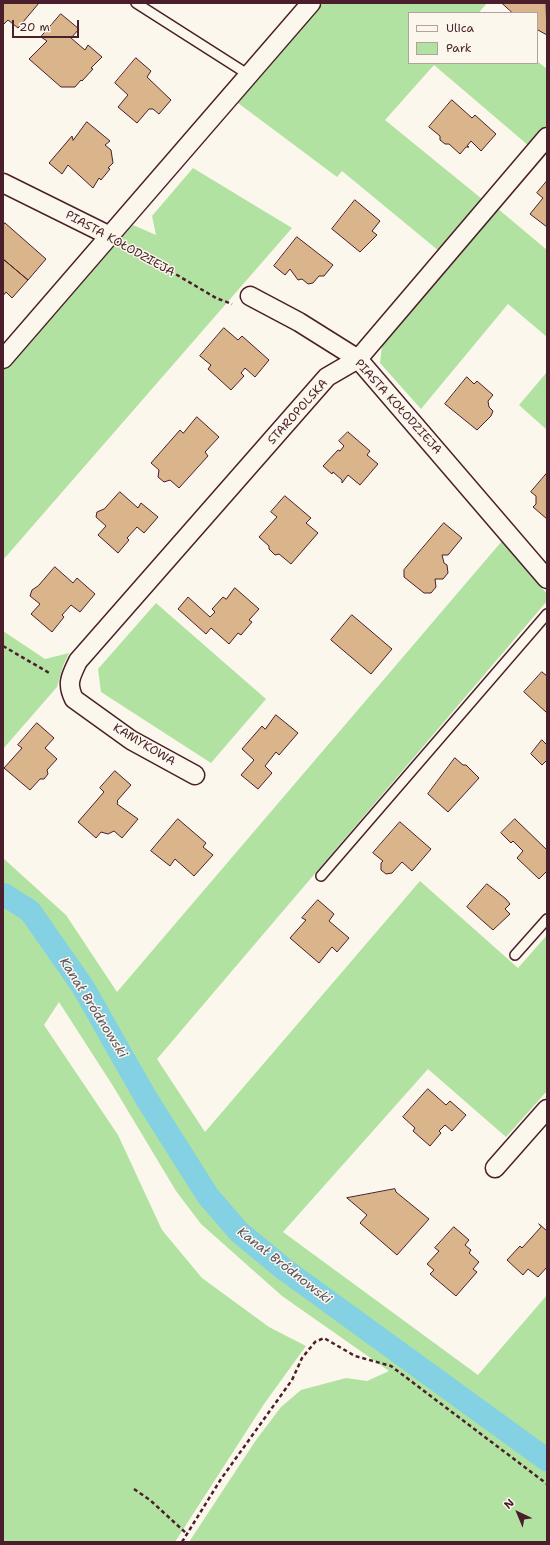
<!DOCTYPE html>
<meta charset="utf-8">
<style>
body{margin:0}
#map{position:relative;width:550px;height:1545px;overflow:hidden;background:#fbf7ec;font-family:"Shantell Sans",sans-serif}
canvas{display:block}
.frame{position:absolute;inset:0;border:4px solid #4a1f2b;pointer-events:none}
.legend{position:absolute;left:408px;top:12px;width:130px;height:52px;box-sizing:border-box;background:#fbf7ec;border:1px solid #b4a19f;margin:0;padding:5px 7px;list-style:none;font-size:12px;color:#4a1f2b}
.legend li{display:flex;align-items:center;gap:8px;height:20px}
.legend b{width:20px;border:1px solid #b4a19f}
.north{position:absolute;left:498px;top:1493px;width:40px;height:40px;-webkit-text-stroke:3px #fbf7ec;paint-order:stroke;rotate:316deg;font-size:11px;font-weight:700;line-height:16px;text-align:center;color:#4a1f2b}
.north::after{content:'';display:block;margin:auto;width:14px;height:18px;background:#4a1f2b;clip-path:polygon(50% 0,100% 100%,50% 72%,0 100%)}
.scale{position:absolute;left:12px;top:20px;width:67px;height:18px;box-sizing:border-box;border:2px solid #4a1f2b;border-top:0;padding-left:5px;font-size:12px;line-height:14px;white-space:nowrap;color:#4a1f2b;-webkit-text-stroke:3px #fbf7ec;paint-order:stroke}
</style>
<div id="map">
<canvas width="550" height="1545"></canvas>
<div class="frame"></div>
<ul class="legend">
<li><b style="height:5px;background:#fbf7ec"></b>Ulica</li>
<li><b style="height:11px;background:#b2e2a2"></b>Park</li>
</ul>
<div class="north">N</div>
<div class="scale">20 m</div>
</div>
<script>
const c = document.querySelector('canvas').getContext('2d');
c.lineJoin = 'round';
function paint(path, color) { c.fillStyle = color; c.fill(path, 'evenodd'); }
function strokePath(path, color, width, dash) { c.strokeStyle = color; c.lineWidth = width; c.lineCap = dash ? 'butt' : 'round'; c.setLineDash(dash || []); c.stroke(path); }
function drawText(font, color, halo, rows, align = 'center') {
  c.font = font + ' "Shantell Sans",sans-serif'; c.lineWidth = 3; c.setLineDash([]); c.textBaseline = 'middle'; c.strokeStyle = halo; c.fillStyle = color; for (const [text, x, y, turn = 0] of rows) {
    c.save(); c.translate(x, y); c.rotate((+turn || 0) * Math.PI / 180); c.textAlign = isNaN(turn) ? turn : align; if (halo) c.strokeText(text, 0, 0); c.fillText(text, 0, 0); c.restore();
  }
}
paint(new Path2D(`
 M323 3H487L480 11 481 13H409V63H537V61L547 69V124L529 146 434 65 385 120 482 199 439 251 342 171 337 177 238 103Z
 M193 168 292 228 3 560V371L133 225 156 235 152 216Z
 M497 208 547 250V337L508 304 421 409 380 363 382 345Z
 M547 372V430L519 405Z
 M502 541 547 594V601L157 1059 205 1132 420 881 518 968 547 935V1091L506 1137 428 1069 283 1232 478 1375 547 1295V1542H189L256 1440 281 1407 301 1390 346 1378 367 1381 389 1371 282 1296 201 1224 176 1191 113 1086 59 1002 44 1025 118 1135 162 1230 202 1278 269 1327 306 1346 264 1404 175 1542H3V858L66 915 117 992Z
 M156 603 266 699 211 763 101 692 98 669Z
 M3 631 45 659 69 653 63 666 57 687 3 749Z`), '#b2e2a2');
strokePath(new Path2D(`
 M3 894 30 911 83 987 146 1098 208 1196 239 1232 284 1269 547 1460`), '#83d1e2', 23);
const building = new Path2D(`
 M3 3H39L18 28 8 20 4 24 3 23Z
 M502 3H546L547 35 538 30 537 31V13H513Z
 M61 14 79 29 71 38 85 50 88 45 102 57 91 68 93 69 82 81 81 80 75 87H61L29 59 47 41 41 37Z
 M136 58 151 71 147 77 171 100 159 114 153 109H149L137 123 118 107 128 95 115 83Z
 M452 100 472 118 475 115 496 134 481 151 471 141 467 146 469 147H466L460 154 449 144H445L440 140V136L429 127Z
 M87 122 110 141 105 145 111 150 113 163 108 168 110 169 101 180 99 178 93 188 68 165 62 174 49 163 72 136 73 140Z
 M547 181V227L530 214 543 198 537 193Z
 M355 200 380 221 372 231 377 235 360 252 332 229Z
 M5 223 46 259 28 280 3 259V226Z
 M297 237 333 265 324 276H319L313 283 308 284 302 279 298 280 290 269 285 275 274 266Z
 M3 259 28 280 12 298 6 292 3 296Z
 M224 328 238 340 242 336 269 360 255 377 245 368 241 373 244 376 231 390 208 369 211 365 200 356Z
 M467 377 474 384 477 381 493 395 488 401 489 407 493 411 491 416 477 430 445 404Z
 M197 417 219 437 205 452 208 456 179 488 170 480 164 482 158 477 159 470 151 463 180 430 183 433Z
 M348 432 370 451 367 455 378 464 360 485 348 475 342 483V480L333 472 332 474 323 466 338 450 340 451 344 446 339 441Z
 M547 473V519L533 507 536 504V496L531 492Z
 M120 492 138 508 141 503 158 517 144 533 137 527 127 538 129 540 118 553 98 535 106 526 96 517 97 512 104 509Z
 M285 496 311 518 306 523 318 533 291 564 279 554 275 555 269 549V546L259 537 277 517 271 512Z
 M444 523 462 538 448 555H442L444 563 447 565 448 573 443 579H435L436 587 431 593H424L404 577V570Z
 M55 567 73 583 77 578 95 594 80 612 71 605 62 615 64 617 52 632 31 614 40 604 30 596 32 590 38 586Z
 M235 588 259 609 249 620 252 622 241 635 238 633 229 644 211 628 206 634 178 609 188 597 210 617 215 612 212 609 223 597 226 599Z
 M352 615 392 649 371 674 331 640Z
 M542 672 547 676V713L524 692Z
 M276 715 298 733 279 755 276 752 265 766 272 773 258 789 241 775 254 760 242 749 262 726 265 729Z
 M37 723 54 738 45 748 57 759 47 770 48 774 44 779H40L30 790 4 768 22 748 18 745Z
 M542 740 547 745V760L542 765 531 754Z
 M455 758 463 765H466L479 778 448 812 428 794Z
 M115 771 131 785 117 801 118 802 117 804 138 819 122 838 114 831 108 834 101 832 96 838 78 822 104 792 100 788Z
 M178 819 206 843 203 847 213 855 194 876 175 859 170 866 151 851Z
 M515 819 547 850V871L539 879 517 858 523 851 513 841 511 843 501 833Z
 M400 822 431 849 412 871 402 862 392 873 386 874 381 870V863L383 861 373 853Z
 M487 884 506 899 510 904 505 909 510 914 493 930 467 907Z
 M318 900 334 914 329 921 349 938 337 952 332 947 319 963 290 938 306 920 302 918Z
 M428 1089 446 1105 450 1101 466 1115 452 1131 445 1125 439 1131 441 1133 430 1146 413 1131 415 1128 403 1117Z
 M395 1189 396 1192 429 1219 397 1255 360 1223 367 1215 347 1198Z
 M539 1224 547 1231V1267L538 1277 528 1269 523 1275 507 1260 520 1246 522 1248 532 1237 541 1227Z
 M454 1227 469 1240 465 1245 471 1250 469 1253 479 1262 473 1269 477 1272 456 1296 430 1274 434 1270 427 1264 439 1251 435 1248Z`);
paint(building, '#dab58b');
strokePath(building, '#4a1f2b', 1);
const lane = new Path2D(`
 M136 3 249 75
 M321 876 547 614
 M515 955 547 919`);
const street = new Path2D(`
 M3 183 110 236
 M250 296 299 322 358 359 547 579
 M3 359 311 3
 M195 775 131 740 74 699C66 683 71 676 78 661L327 377 358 359 547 137
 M495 1168 547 1109`);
strokePath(lane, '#4a1f2b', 12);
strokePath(street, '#4a1f2b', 21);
strokePath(new Path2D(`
 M128 246 216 298 232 304
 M3 646 51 674
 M134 1489 150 1500 187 1534
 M182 1542 221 1479 292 1380 302 1358 315 1342 324 1338 355 1356 391 1366 547 1484`), '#4a1f2b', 2.5, [4, 3]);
strokePath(lane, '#fbf7ec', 9);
strokePath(street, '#fbf7ec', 18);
drawText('12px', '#4a1f2b', '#fbf7ec', [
 ["PIASTA KOŁODZIEJA",120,244,29],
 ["PIASTA KOŁODZIEJA",398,407,48],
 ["STAROPOLSKA",298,412,-48],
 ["KAMYKOWA",144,745,31]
]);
drawText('italic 13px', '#5b5462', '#fbf7ec', [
 ["Kanał Bródnowski",93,1008,58],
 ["Kanał Bródnowski",284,1266,38]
]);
</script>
